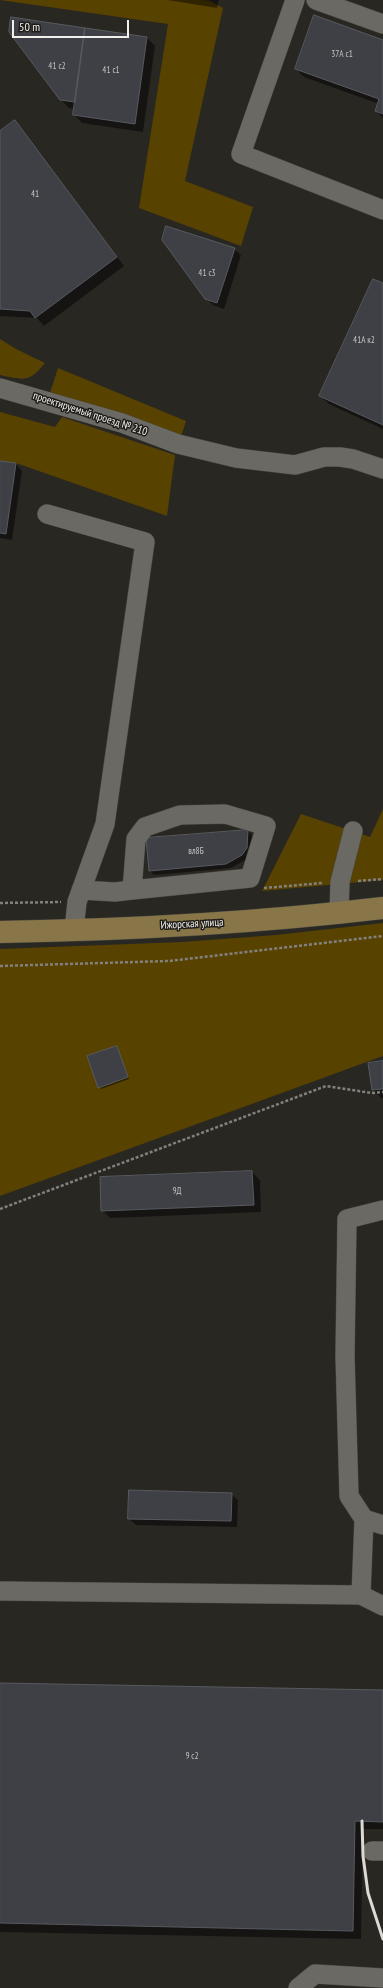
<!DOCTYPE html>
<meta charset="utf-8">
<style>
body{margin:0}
#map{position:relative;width:383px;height:1988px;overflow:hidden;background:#292722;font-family:"PT Sans Narrow",sans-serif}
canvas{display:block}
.scale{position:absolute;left:12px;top:20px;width:117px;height:18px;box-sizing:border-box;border:2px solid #f1f0ec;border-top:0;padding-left:5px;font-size:12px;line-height:14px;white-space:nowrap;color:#f1f0ec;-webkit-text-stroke:3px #1f1d18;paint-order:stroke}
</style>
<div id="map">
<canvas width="383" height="1988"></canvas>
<div class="scale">50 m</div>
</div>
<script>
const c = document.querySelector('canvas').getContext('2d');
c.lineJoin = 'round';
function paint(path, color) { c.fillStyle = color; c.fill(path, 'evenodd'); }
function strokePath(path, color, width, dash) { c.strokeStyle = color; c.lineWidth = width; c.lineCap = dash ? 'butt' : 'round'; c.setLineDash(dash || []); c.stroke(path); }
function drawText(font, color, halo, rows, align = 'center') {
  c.font = font + ' "PT Sans Narrow",sans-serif'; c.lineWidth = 3; c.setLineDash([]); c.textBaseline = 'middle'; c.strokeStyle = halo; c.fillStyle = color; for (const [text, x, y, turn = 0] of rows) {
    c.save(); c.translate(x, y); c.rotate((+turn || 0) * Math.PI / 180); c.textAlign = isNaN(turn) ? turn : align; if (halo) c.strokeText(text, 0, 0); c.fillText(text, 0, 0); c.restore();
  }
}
paint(new Path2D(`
 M0 0H203L210 1 223 8 185 181 253 207 241 246 139 208 168 24Z
 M0 339 16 349 45 363C29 383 24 380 0 375Z
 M58 368 186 421 180 440 50 393Z
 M0 412 55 427 62 417 175 455 167 516 16 463 0 461Z
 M383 809V880L262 891 301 814 370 837Z
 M383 923V1056L0 1196V949L182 942 276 935Z`), '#584200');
paint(new Path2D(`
 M168 0H219L217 8Z
 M147 38 155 46 143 132 82 123 74 115 75 109 69 108 60 99Z
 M383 41V118L376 111 379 104 304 77 296 69Z
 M15 121 23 130 124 266 44 326 37 318 0 316V133Z
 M234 249 241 255 224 309 213 305 206 298Z
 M383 284V429L329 404 320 396Z
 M0 462 16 464 22 471 12 540 0 538Z
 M248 831 252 835 251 852 247 859 231 868 154 875 150 871Z
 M117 1047 129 1079 101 1089 99 1087Z
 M383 1062V1098H381L373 1090Z
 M252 1172 260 1180 261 1212 110 1218 102 1210Z
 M231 1494 238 1500 237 1527 136 1525 129 1519Z
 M0 1684 383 1691V1829H363L361 1939 0 1932Z`), '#0007');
const building = new Path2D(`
 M314 15 383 40V114L375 111 379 99 295 69Z
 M11 17 85 28 75 102 60 100 9 32Z
 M85 28 147 37 135 124 73 115Z
 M15 120 117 257 35 318 30 311 0 309V131Z
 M166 226 235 248 217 303 205 299 162 240Z
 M373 279 383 283V425L319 396Z
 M0 461 16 463 6 534 0 533Z
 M248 830 247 848 242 855 226 864 149 871 146 838Z
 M117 1046 128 1077 98 1088 87 1056Z
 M383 1061V1089L372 1090 368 1063Z
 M252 1171 254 1205 101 1211 100 1177Z
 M129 1490 232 1493 231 1521 128 1519Z
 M0 1683 383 1690V1822L355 1821 353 1931 0 1923Z`);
paint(building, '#3e4045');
strokePath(building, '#575a5f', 1);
const minor = new Path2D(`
 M295 0 241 154 383 210
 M316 0 383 24
 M0 388 122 423 178 444 236 458 295 465 324 457H340L353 459 383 469
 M47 514 145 542 105 824 77 902 74 930
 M81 890 115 892 132 890 250 878 266 826 225 814 180 815 145 827 136 839 132 890
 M339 913 340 882 353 831
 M364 1519 349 1496 345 1356 347 1219 383 1210
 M0 1591 361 1595 383 1606
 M361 1595 364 1519 383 1525
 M372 1851H383
 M298 1988 315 1974 383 1978`);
const major = new Path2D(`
 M0 932C128 930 256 923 383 908`);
strokePath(minor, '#484641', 20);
strokePath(major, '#484641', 23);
strokePath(new Path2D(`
 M358 881 383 879
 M264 888 323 883
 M0 903 61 902
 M0 966 169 961 383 936
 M0 1209 326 1086 371 1093 383 1092`), '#83817d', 2.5, [3, 2]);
strokePath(minor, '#6b6963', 19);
strokePath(major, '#887648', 22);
strokePath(new Path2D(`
 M362 1821 363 1856 368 1893 383 1939`), '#dbdad6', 3);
drawText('9px', '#c4c4c2', null, [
 ["37А с1",342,54],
 ["41 с2",57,66],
 ["41 с1",111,70],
 ["41",35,194],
 ["41 с3",207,273],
 ["41А к2",364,340],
 ["вл8Б",196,851],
 ["9Д",177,1191],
 ["9 с2",192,1756]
]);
drawText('11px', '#f1f0ec', '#1f1d18', [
 ["проектируемый проезд № 210",90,414,18],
 ["Ижорская улица",192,924,-3]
]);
</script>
